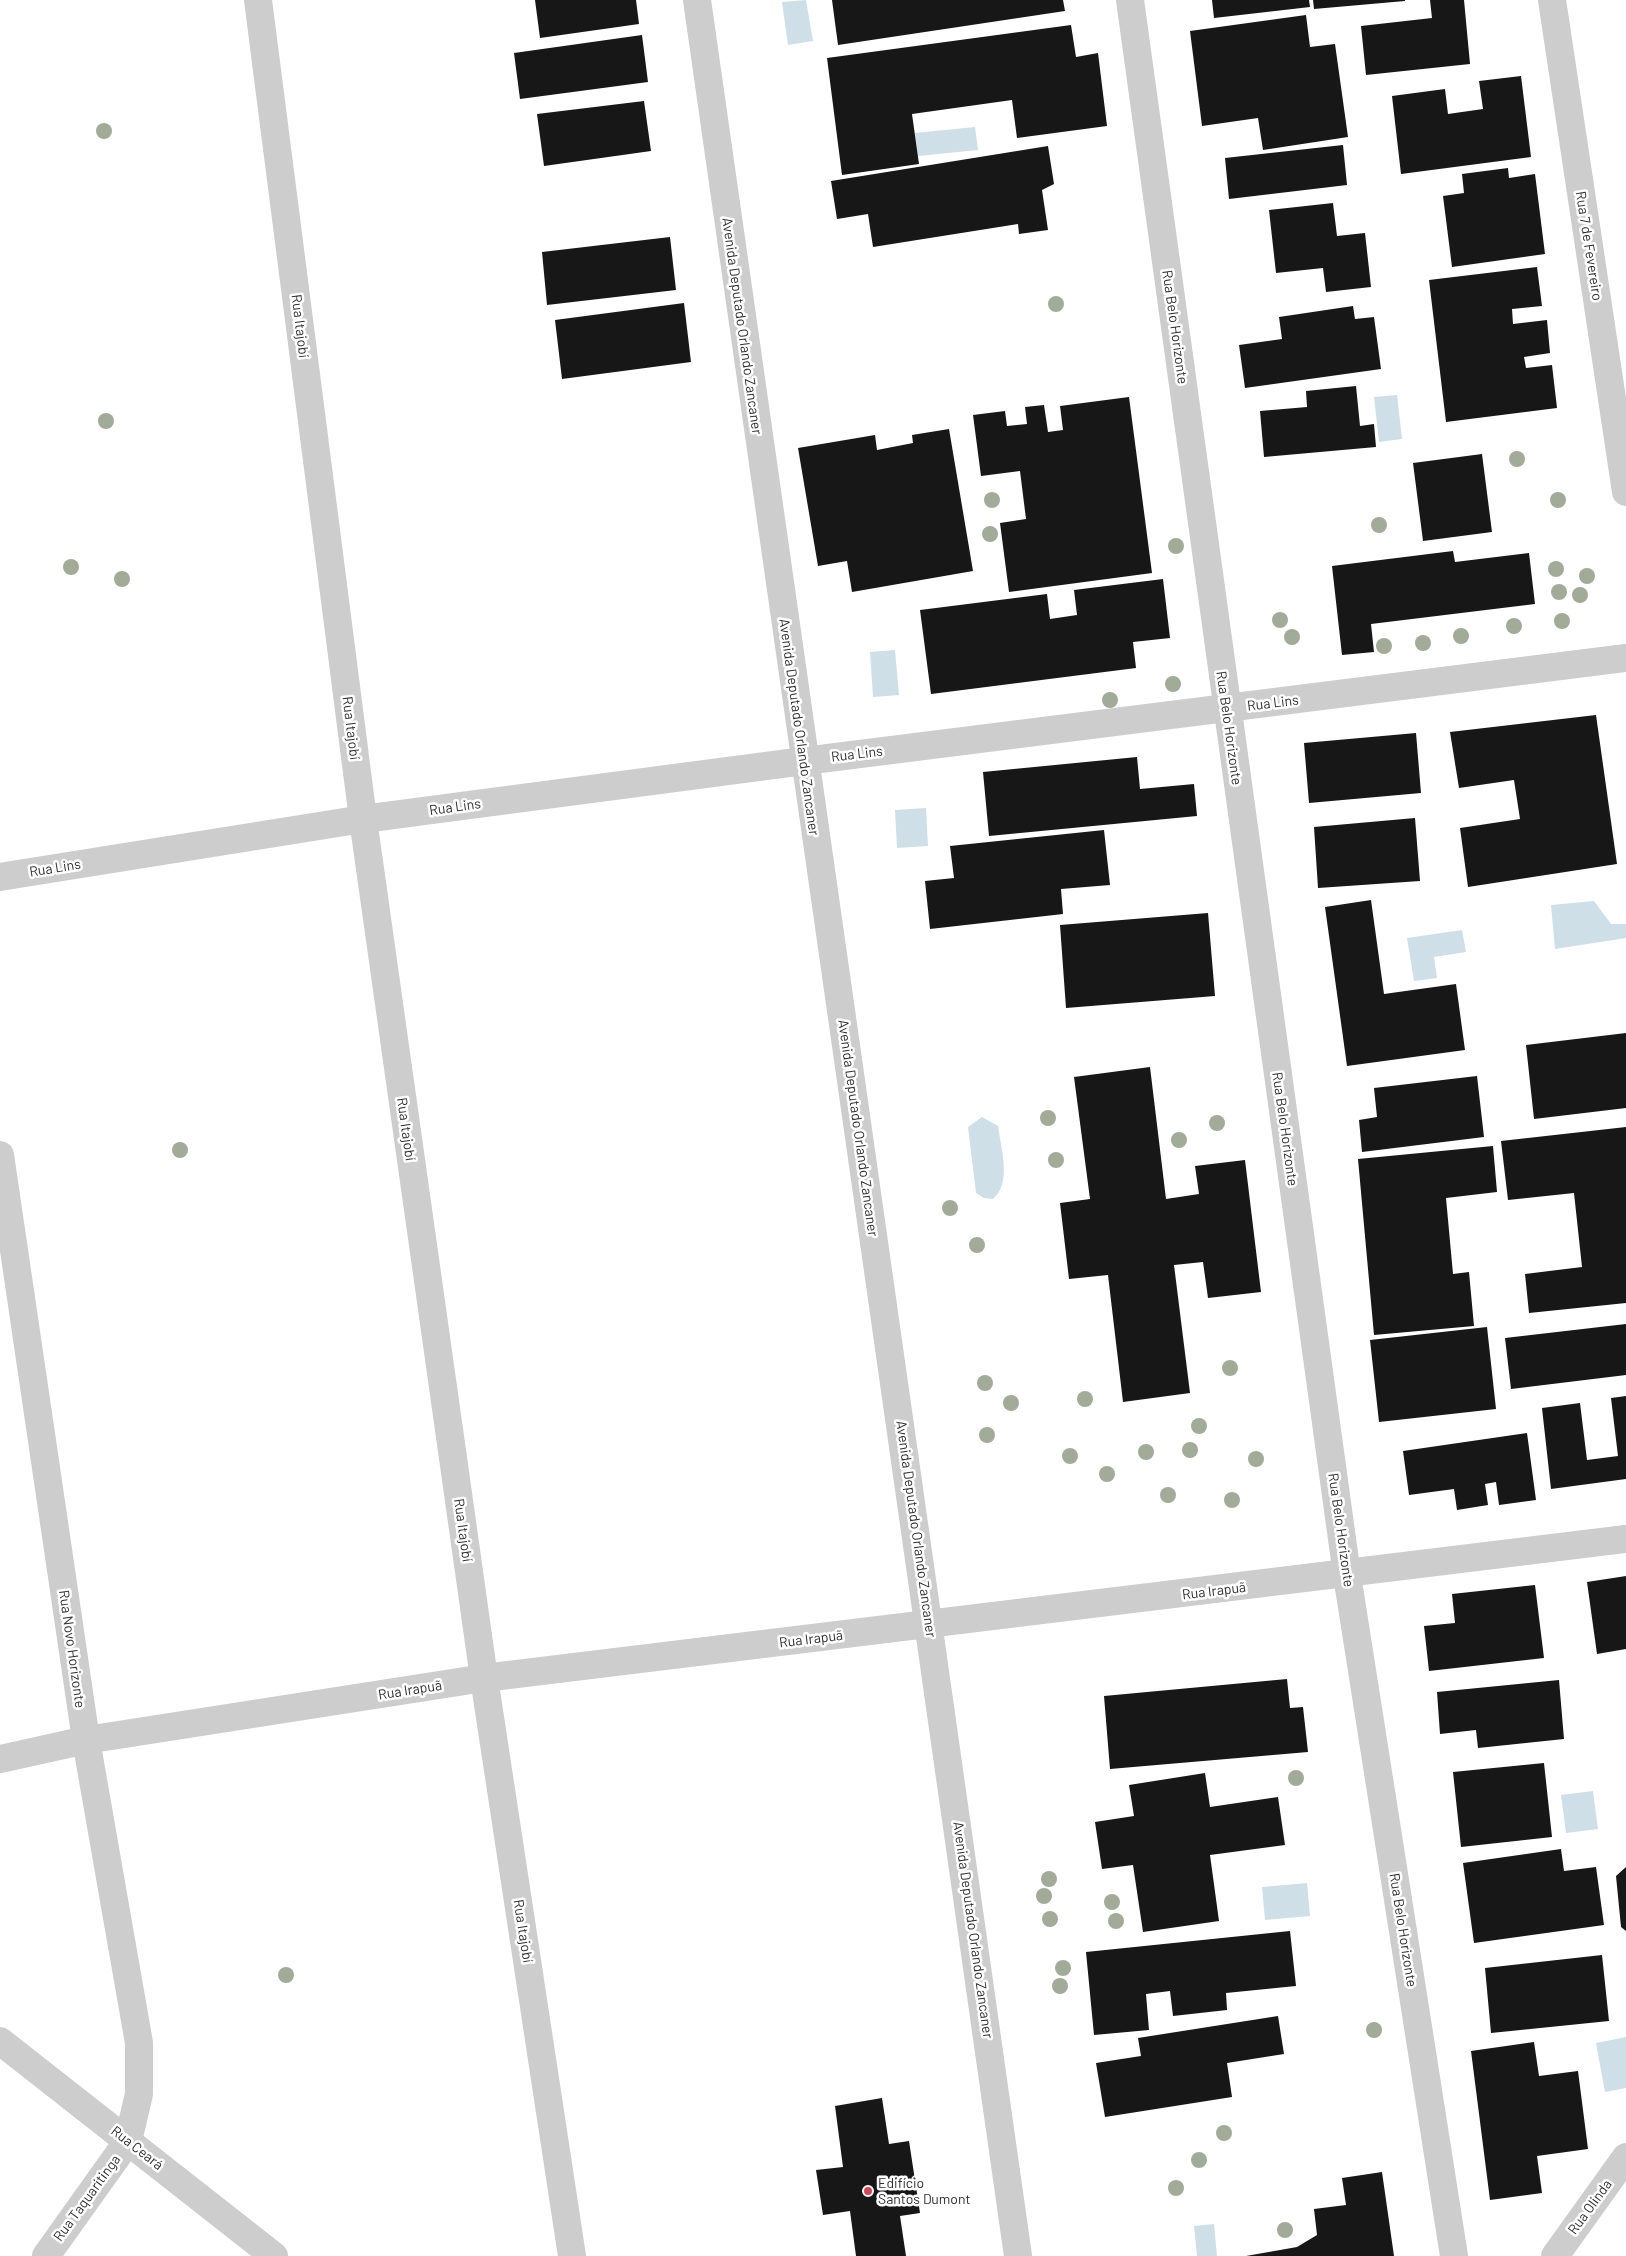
<!DOCTYPE html>
<meta charset="utf-8">
<style>
body{margin:0}
canvas{display:block;background:#fff}
</style>
<canvas width="1626" height="2256"></canvas>
<script>
const c = document.querySelector('canvas').getContext('2d');
c.lineJoin = 'round';
function paint(path, color) { c.fillStyle = color; c.fill(path, 'evenodd'); }
function strokePath(path, color, width, dash) { c.strokeStyle = color; c.lineWidth = width; c.lineCap = dash ? 'butt' : 'round'; c.setLineDash(dash || []); c.stroke(path); }
function drawText(font, color, halo, rows, align = 'center') {
  c.font = font + ' Barlow,sans-serif'; c.lineWidth = 5; c.setLineDash([]); c.textBaseline = 'middle'; c.strokeStyle = halo; c.fillStyle = color; for (const [text, x, y, turn = 0] of rows) {
    c.save(); c.translate(x, y); c.rotate((+turn || 0) * Math.PI / 180); c.textAlign = isNaN(turn) ? turn : align; if (halo) c.strokeText(text, 0, 0); c.fillText(text, 0, 0); c.restore();
  }
}
paint(new Path2D(`
 M806 0 813 41 788 45 782 2Z
 M975 127 978 150 918 156 915 133Z
 M1397 395 1402 439 1379 442 1374 397Z
 M895 650 899 695 873 697 870 652Z
 M926 808 928 846 897 848 895 810Z
 M1594 901 1611 924H1626V938L1555 949 1551 905Z
 M1462 930 1466 952 1434 957 1437 978 1414 981 1407 938Z
 M982 1117 998 1126C1001 1149 1012 1183 993 1199L984 1198 976 1193 968 1127Z
 M1593 1791 1598 1829 1566 1833 1561 1795Z
 M1307 1883 1310 1916 1265 1920 1262 1887Z
 M1626 2037V2088L1605 2092 1596 2043Z
 M1214 2224 1217 2256H1197L1194 2226Z`), '#cedfe8');
paint(new Path2D(`
 M535 0H636L639 24 540 38Z
 M832 0H1063L1065 11 838 45Z
 M1212 0H1309L1310 7 1214 18Z
 M1313 0H1405V1L1314 9Z
 M1430 0H1464L1470 64 1366 75 1361 26 1432 18Z
 M1306 15 1310 47 1335 44 1348 137 1263 150 1258 118 1202 126 1190 31Z
 M1071 25 1076 57 1098 53 1107 126 1017 138 1012 100 912 114 919 164 842 175 827 58Z
 M642 35 648 82 520 99 514 53Z
 M1521 76 1531 157 1401 174 1392 96 1445 89 1448 114 1483 109 1479 81Z
 M644 101 651 151 544 166 537 114Z
 M1343 145 1347 185 1229 199 1225 158Z
 M1048 146 1054 184 1042 190 1048 230 1019 234 1018 224 873 247 868 214 837 219 831 181Z
 M1508 168 1509 178 1535 174 1545 254 1452 267 1443 196 1464 193 1462 174Z
 M1333 203 1337 236 1365 233 1371 287 1326 292 1323 268 1276 273 1269 210Z
 M670 237 676 290 547 305 542 252Z
 M1537 267 1542 306 1512 309 1513 324 1547 320 1550 353 1524 357 1526 368 1552 365 1557 408 1446 422 1429 280Z
 M684 303 691 362 562 379 555 320Z
 M1353 306 1355 319 1374 317 1381 369 1245 388 1239 345 1282 339 1279 317Z
 M1356 386 1360 426 1374 424 1376 447 1264 457 1260 411 1307 407 1306 391Z
 M1129 397 1152 573 1009 592 1000 523 1026 519 1020 471 981 476 973 415 1005 411 1007 426 1027 424 1025 407 1044 405 1048 432 1063 430 1060 406Z
 M949 429 973 571 852 592 847 561 818 566 798 448 875 435 877 450 913 443 912 435Z
 M1482 454 1492 532 1423 541 1413 463Z
 M1453 551 1455 562 1529 553 1535 604 1371 624 1374 652 1342 655 1332 566Z
 M1163 579 1170 638 1133 642 1136 668 931 694 920 610 1047 594 1050 619 1077 615 1074 590Z
 M1596 715 1617 864 1468 887 1460 828 1520 819 1514 780 1459 788 1450 732Z
 M1416 733 1421 793 1309 803 1304 743Z
 M1137 757 1140 789 1194 784 1197 816 989 836 983 772Z
 M1415 818 1420 881 1318 888 1314 827Z
 M1104 830 1110 885 1061 889 1063 914 930 929 925 881 954 878 950 846Z
 M1371 900 1384 994 1456 984 1465 1050 1347 1066 1325 907Z
 M1208 913 1215 996 1066 1008 1060 925Z
 M1626 1033V1108L1534 1119 1526 1045Z
 M1150 1067 1166 1199 1199 1194 1195 1166 1245 1160 1261 1292 1208 1298 1203 1262 1174 1265 1190 1393 1123 1402 1108 1275 1069 1279 1060 1203 1090 1199 1074 1077Z
 M1477 1076 1484 1137 1362 1152 1359 1120 1377 1117 1374 1088Z
 M1626 1127V1303L1529 1313 1525 1274 1582 1267 1574 1193 1508 1200 1501 1141Z
 M1493 1146 1497 1192 1446 1198 1453 1274 1469 1272 1474 1326 1374 1335 1358 1159Z
 M1626 1324V1375L1511 1389 1505 1338Z
 M1487 1327 1496 1409 1379 1422 1370 1340Z
 M1626 1396V1479L1551 1489 1542 1408 1580 1403 1587 1460 1618 1456 1611 1398Z
 M1527 1433 1536 1500 1499 1505 1496 1482 1485 1484 1488 1505 1457 1510 1454 1489 1409 1495 1403 1451Z
 M1626 1576V1649L1597 1654 1587 1582Z
 M1535 1585 1544 1658 1429 1671 1424 1626 1455 1623 1452 1594Z
 M1287 1679 1290 1708 1303 1707 1308 1752 1110 1769 1104 1696Z
 M1559 1680 1564 1739 1478 1748 1476 1730 1440 1734 1437 1692Z
 M1544 1763 1552 1837 1461 1847 1453 1772Z
 M1205 1773 1210 1807 1278 1797 1285 1845 1210 1855 1219 1921 1143 1932 1133 1865 1102 1869 1095 1822 1134 1816 1129 1785Z
 M1561 1849 1564 1871 1596 1867 1604 1925 1474 1943 1463 1863Z
 M1626 1867V1931L1621 1927 1616 1876Z
 M1290 1931 1296 1986 1226 1993 1227 2010 1173 2016 1170 1991 1146 1994 1149 2030 1094 2035 1086 1952Z
 M1602 1955 1609 2021 1491 2033 1485 1968Z
 M1278 2016 1284 2054 1227 2063 1232 2097 1105 2117 1096 2063 1141 2056 1138 2038Z
 M1534 2042 1539 2076 1578 2071 1588 2149 1537 2156 1542 2193 1490 2200 1471 2051Z
 M882 2098 889 2144 909 2141 920 2213 900 2216 906 2256H856L850 2211 823 2215 816 2170 843 2167 835 2106Z
 M1382 2172 1394 2256H1246L1297 2247 1317 2235 1314 2209 1346 2205 1342 2178Z`), '#171717');
strokePath(new Path2D(`
 M258 0 363 819 484 1678 572 2256
 M697 0C802 752 914 1504 1018 2256
 M1130 0 1347 1575 1454 2256
 M1552 0 1626 492
 M0 877 363 819 804 761 1626 658
 M0 1155 86 1740 139 2043V2094L128 2141 46 2256
 M0 1759 86 1740 484 1678 1626 1539
 M0 2041 274 2256
 M1555 2256 1626 2157`), '#cdcdcd', 28);
c.fillStyle = '#a1ab97';
for (const [x, y] of [
 [104,131],
 [1056,304],
 [106,421],
 [1517,459],
 [992,500],
 [1558,500],
 [1379,525],
 [990,534],
 [1176,546],
 [71,567],
 [1556,569],
 [1587,576],
 [122,579],
 [1559,592],
 [1580,595],
 [1280,620],
 [1562,621],
 [1514,626],
 [1461,636],
 [1292,637],
 [1423,643],
 [1384,646],
 [1173,684],
 [1110,700],
 [1048,1118],
 [1217,1123],
 [1179,1140],
 [180,1150],
 [1056,1160],
 [950,1208],
 [977,1245],
 [1230,1368],
 [985,1383],
 [1085,1399],
 [1011,1403],
 [1199,1426],
 [987,1435],
 [1190,1450],
 [1146,1452],
 [1070,1456],
 [1256,1459],
 [1107,1474],
 [1168,1495],
 [1232,1500],
 [1296,1778],
 [1049,1879],
 [1044,1896],
 [1112,1902],
 [1050,1919],
 [1116,1921],
 [1063,1968],
 [286,1975],
 [1060,1986],
 [1374,2030],
 [1224,2133],
 [1199,2160],
 [1176,2188],
 [1285,2230]
]) { c.beginPath(); c.arc(x, y, 8, 0, 2 * Math.PI); c.fill(); }
for (const [x, y, r, color] of [
 [868,2191,5,"#d04857"]
]) { const dot = new Path2D(); dot.arc(x, y, r, 0, 2 * Math.PI); c.fillStyle = color; c.fill(dot); strokePath(dot, '#fff', 2); }
drawText('14px', '#303030', '#fff', [
 ["Rua 7 de Fevereiro",1589,246,81],
 ["Rua Itajobí",300,326,83],
 ["Avenida Deputado Orlando Zancaner",742,326,82],
 ["Rua Belo Horizonte",1175,327,82],
 ["Rua Lins",1273,703,-7],
 ["Avenida Deputado Orlando Zancaner",799,727,82],
 ["Rua Itajobí",351,728,83],
 ["Rua Belo Horizonte",1229,728,82],
 ["Rua Lins",857,754,-7],
 ["Rua Lins",455,807,-8],
 ["Rua Lins",55,868,-9],
 ["Avenida Deputado Orlando Zancaner",858,1128,82],
 ["Rua Itajobí",406,1129,82],
 ["Rua Belo Horizonte",1285,1129,82],
 ["Avenida Deputado Orlando Zancaner",916,1529,82],
 ["Rua Itajobí",463,1530,82],
 ["Rua Belo Horizonte",1341,1530,82],
 ["Rua Irapuã",1214,1591,-7],
 ["Rua Irapuã",811,1639,-7],
 ["Rua Novo Horizonte",72,1649,82],
 ["Rua Irapuã",410,1690,-9],
 ["Avenida Deputado Orlando Zancaner",973,1930,82],
 ["Rua Belo Horizonte",1403,1930,81],
 ["Rua Itajobí",523,1931,81],
 ["Rua Ceará",137,2148,38],
 ["Rua Taquaritinga",87,2198,-54],
 ["Rua Olinda",1590,2207,-54]
]);
drawText('14px', '#303030', '#fff', [
 ["Edifício",878,2183],
 ["Santos Dumont",878,2199]
], 'left');
</script>
